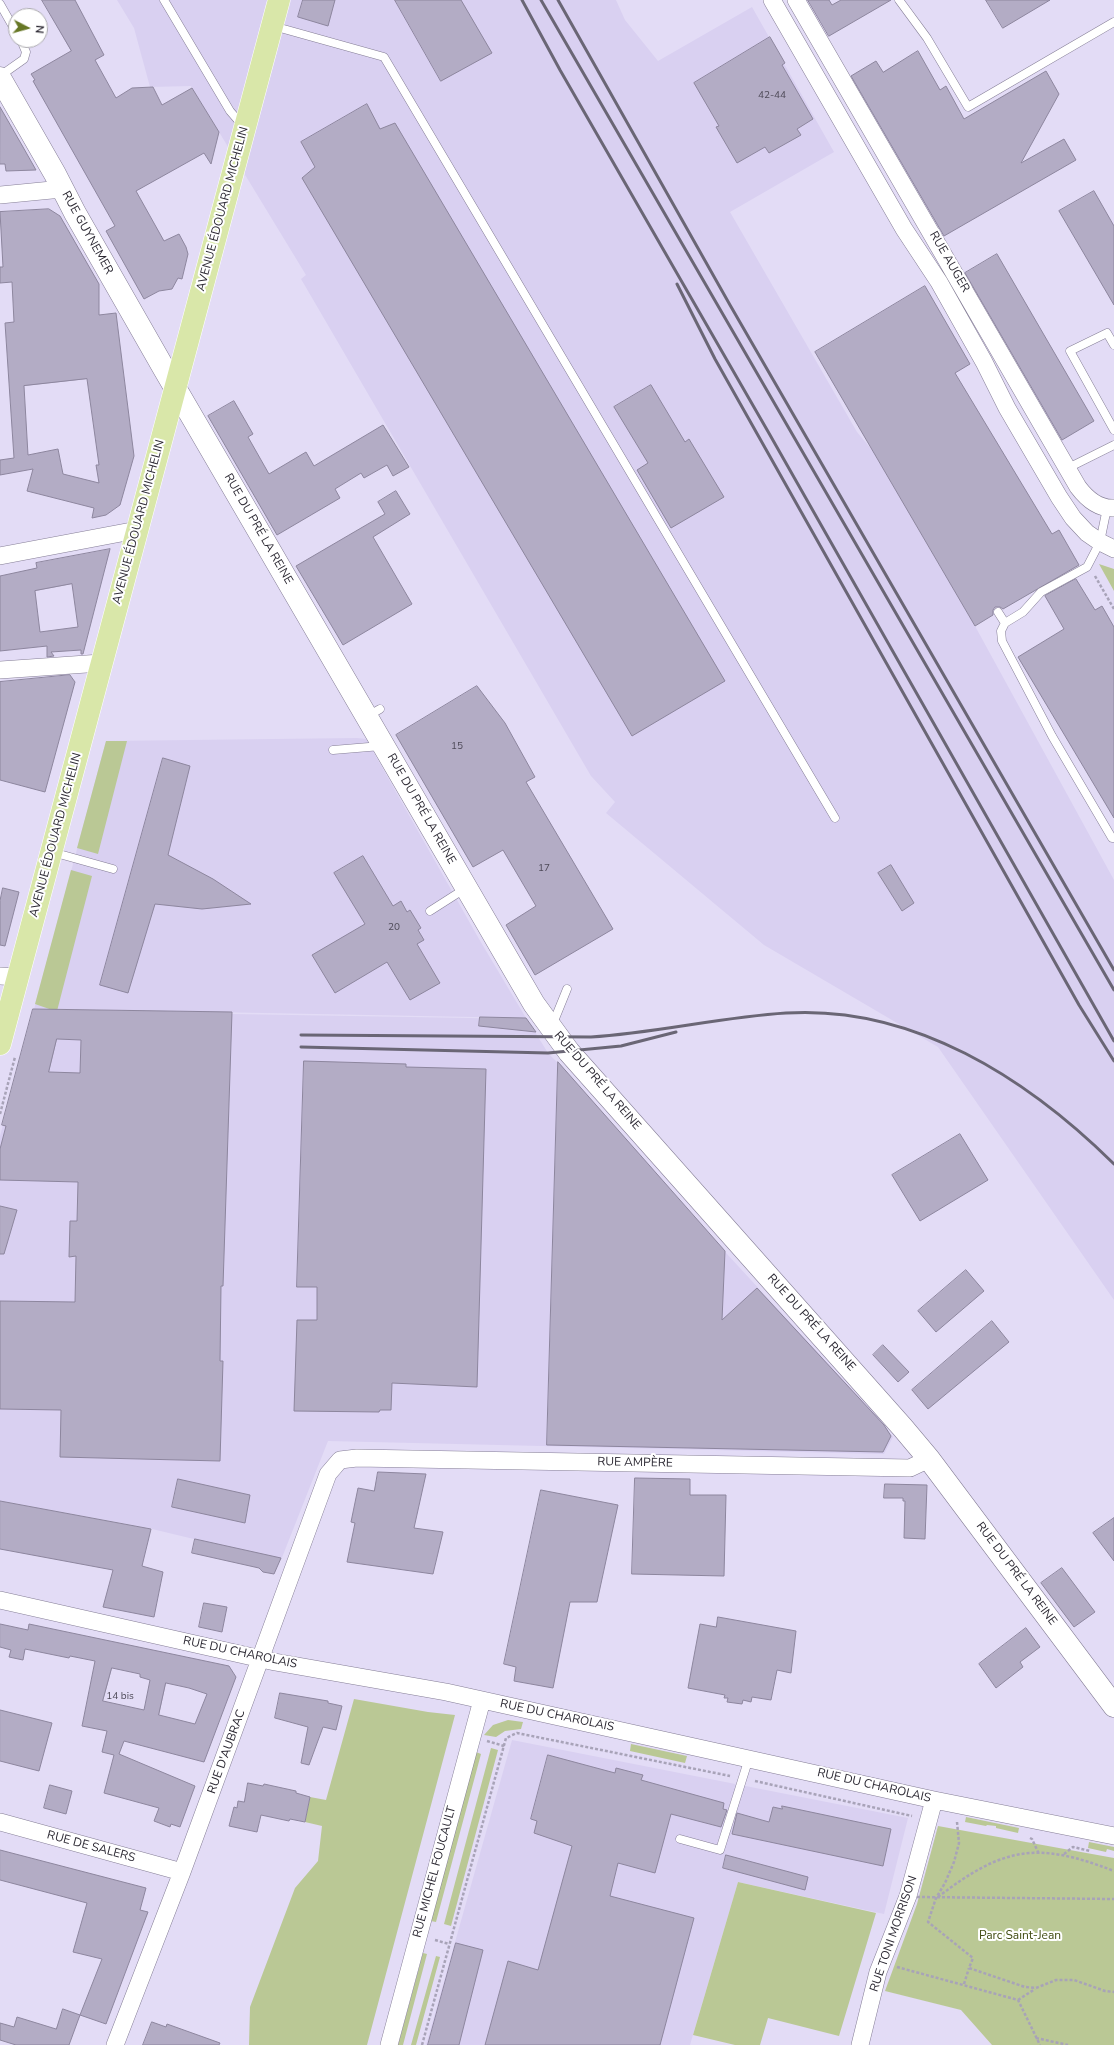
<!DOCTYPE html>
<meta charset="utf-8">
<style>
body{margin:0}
#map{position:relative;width:1114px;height:2045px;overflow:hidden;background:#e3dcf6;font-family:"Nunito Sans",sans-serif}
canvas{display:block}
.north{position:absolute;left:8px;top:8px;width:40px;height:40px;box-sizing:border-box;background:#fff;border:1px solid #abaaae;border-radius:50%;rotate:96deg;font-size:11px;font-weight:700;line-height:16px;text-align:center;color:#2d2a34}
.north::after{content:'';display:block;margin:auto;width:14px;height:18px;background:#667725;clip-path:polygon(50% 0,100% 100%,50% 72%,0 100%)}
</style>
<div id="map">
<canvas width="1114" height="2045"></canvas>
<div class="north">N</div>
</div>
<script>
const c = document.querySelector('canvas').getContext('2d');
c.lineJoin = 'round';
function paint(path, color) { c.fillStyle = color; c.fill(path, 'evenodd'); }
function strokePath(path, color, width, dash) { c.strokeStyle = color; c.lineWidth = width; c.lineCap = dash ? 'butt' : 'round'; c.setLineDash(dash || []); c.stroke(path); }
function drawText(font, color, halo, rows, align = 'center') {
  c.font = font + ' "Nunito Sans",sans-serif'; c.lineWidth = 4; c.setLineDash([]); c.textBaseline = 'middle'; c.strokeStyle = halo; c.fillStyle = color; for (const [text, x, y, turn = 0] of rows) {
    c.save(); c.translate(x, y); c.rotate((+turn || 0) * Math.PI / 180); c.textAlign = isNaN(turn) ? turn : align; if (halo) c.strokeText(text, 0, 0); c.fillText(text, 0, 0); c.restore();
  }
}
paint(new Path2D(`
 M117 0H616L625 20 658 61 752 7 834 152 730 212 857 432 872 450 975 626 1114 880V1300L938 1047 764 945 606 813 615 802 591 776 301 279 306 275 191 86 150 87 134 28Z
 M357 738 366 739 479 939 526 1018 53 1009 56 1011 527 1019 548 1053 562 1067 727 1254 882 1422 893 1437 884 1454 328 1441 281 1560 148 1528 0 1501V1136L106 741Z
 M512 1740 908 1818 884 1914 738 1882 690 2045H426Z`), '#d9d0f1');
paint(new Path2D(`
 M1099 564 1114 569V591Z
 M106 741H127L98 854 77 848Z
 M71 870 92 876 57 1011H55L35 1004Z
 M354 1699 428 1712 455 1715 367 2045H249L250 2007 295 1888 318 1861 322 1826 305 1822 310 1797 326 1800Z
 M508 1720 523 1722 521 1729 505 1731 496 1737 484 1735 493 1725Z
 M631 1744 687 1756 685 1763 630 1751Z
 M491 1748 498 1750 451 1926 444 1924Z
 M476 1752 481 1754 436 1922 431 1921Z
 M966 1817 1019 1828 1018 1833 996 1828V1826L987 1825 986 1826 965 1822Z
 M938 1826 1114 1858V2045H992L961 2010 885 1991 917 1904Z
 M1089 1842 1114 1847V1851L1107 1849 1106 1852 1088 1848Z
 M738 1882 876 1913 839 2036 768 2018 760 2045H735L693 2035Z
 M423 1953 427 1954 403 2045H398Z
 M436 1956 440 1957 416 2045H411Z`), '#bac895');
const building = new Path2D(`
 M42 0H75L104 55 95 60 116 98 132 88 153 87 162 105 192 88 219 132 211 164 204 153 136 191 164 241 179 234 186 247 188 254 182 279 178 278 172 289 159 291 144 299 106 231 115 226 33 81 35 80 31 74 71 51Z
 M303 0H335L328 26 298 17Z
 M395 0H461L492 53 441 81Z
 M808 0H829L832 5 841 0H891L829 36Z
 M986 0H1050L1003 28Z
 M770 37 785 63 782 65 813 119 797 129 801 135 769 153 765 147 737 163 716 127 719 126 694 83Z
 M918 51 940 90 946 86 964 119 1046 71 1059 94 1021 163 1064 139 1076 160 944 236 851 76 876 61 883 72Z
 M367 104 380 129 395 123 725 681 632 736 302 178 315 167 301 142Z
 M0 107 23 147 36 170 6 171 5 164H0Z
 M1094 191 1114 226V305L1059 211Z
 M49 209 60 216 99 284V315L116 313 134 456 120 505 106 515 92 518 94 508 27 491 33 469 0 475V460L14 458 5 323 14 322 12 282 0 283V267H3L0 212ZM87 379 99 465H96L99 483 63 474 58 449 28 455 24 386Z
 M997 254 1094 421 1062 440 965 273Z
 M925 286 970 364 955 373 1052 534 1059 530 1079 565 1003 609 1000 607H995L993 610V615L975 626 815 352Z
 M651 385 685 442 689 439 724 497 671 528 637 470 648 463 614 407Z
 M234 401 253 434 248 437 269 474 306 452 314 466 383 425 409 467 393 476 387 465 364 478 361 473 335 489 340 498 277 535 208 416Z
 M396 491 410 514 373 537 412 604 343 645 296 566 385 514 378 502Z
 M110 549 83 654H81V650L51 652 54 656 47 657V646L0 651V576L37 568 36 563ZM72 584 78 627 40 632 35 591Z
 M1076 579 1095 610 1102 606 1114 627V818L1018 657 1064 629 1045 596Z
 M70 675 75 682 45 792 0 780V682Z
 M477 686 505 723 535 777 526 782 613 929 535 975 506 925 536 906 503 850 473 867 396 735Z
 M163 758 190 766 168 855 213 879 251 904 202 909 155 904 128 993 100 985Z
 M363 856 393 906 401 901 407 912 410 910 421 928 418 930 424 940 417 944 440 983 410 1000 387 962 335 993 312 955 365 924 334 873Z
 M891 865 914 903 902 911 878 873Z
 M3 888 19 892 5 946 0 945V901Z
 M33 1009 232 1012 223 1286H221L220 1361H223L220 1461 60 1457 61 1410 0 1409V1301L75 1302 76 1256 69 1257 70 1221H77L78 1182 0 1180V1149L6 1126 2 1125ZM57 1039 81 1040 80 1073 49 1072Z
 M480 1017 526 1018 536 1032 479 1026Z
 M304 1061 406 1064V1067L486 1069 477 1387 392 1383 391 1410H380L379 1412 294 1411 297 1320H317V1287H297Z
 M558 1062 725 1251 722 1320 757 1288 884 1425 891 1436 883 1452 547 1445Z
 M960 1134 988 1180 920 1221 892 1175Z
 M0 1206 17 1210 4 1254H0Z
 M966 1270 984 1291 936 1332 918 1311Z
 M992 1321 1009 1342 928 1409 912 1390Z
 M883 1345 909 1372 898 1382 873 1355Z
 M378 1472 426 1474 414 1528 443 1532 433 1574 347 1562 355 1523 351 1522 358 1488 374 1491Z
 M635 1478 690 1479V1495H726L724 1576 632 1574Z
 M178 1479 250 1495 245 1523 172 1507Z
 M885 1484 927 1485 925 1539 904 1538 905 1501H903V1498H884Z
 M541 1490 618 1505 597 1602H570L553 1688 514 1681 516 1667 504 1664Z
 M0 1501 151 1529 142 1566 163 1572 154 1617 103 1607 113 1570 0 1549Z
 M1114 1518V1561L1093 1533Z
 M195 1539 281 1558 274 1574 263 1572 259 1568 192 1553Z
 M1062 1568 1095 1612 1074 1627 1041 1583Z
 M204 1603 227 1607 222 1632 199 1627Z
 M718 1617 796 1631 791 1673 777 1670 771 1700 752 1697 751 1702 743 1700 742 1704 727 1702 728 1698H724L725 1695 688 1688 700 1624 716 1627Z
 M0 1624 28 1630 29 1624 229 1666 236 1677 204 1762 124 1741 119 1754 195 1786 180 1827 171 1824 170 1827 154 1821 159 1808 104 1793 114 1755 102 1752 107 1731 82 1726 95 1661 70 1656 69 1658 25 1649 23 1660 9 1657 11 1650 0 1647ZM112 1668 140 1674V1677L150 1680 144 1710 103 1701ZM166 1683 189 1688 207 1694 195 1724 159 1715Z
 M1026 1628 1040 1647 1020 1662 1023 1667 996 1688 979 1664Z
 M280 1693 328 1701V1703L342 1706 336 1730 323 1727 309 1765 301 1763 308 1727 275 1718Z
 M0 1710 52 1723 39 1771 0 1761Z
 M548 1755 615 1773 616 1768 643 1775 641 1780 724 1803 723 1809 727 1810 721 1827 671 1814 655 1873 618 1863 610 1896 694 1918 660 2045H485L508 1961 538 1970 572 1846 534 1833 537 1821 531 1819Z
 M248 1783 263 1786 264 1784 296 1791V1793L310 1797 305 1822 290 1819 289 1821 261 1815 257 1832 229 1826 234 1807 237 1808 238 1801 244 1802Z
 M50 1785 72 1791 66 1814 44 1808Z
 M782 1806 891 1829 883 1866 732 1834 737 1813 769 1822 773 1807 782 1809Z
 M0 1850 146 1888 140 1910 148 1912 106 2024 80 2015 102 1959 73 1952 87 1903 0 1880Z
 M726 1855 808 1877 805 1890 723 1868Z
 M456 1943 483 1950 459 2045H428Z
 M63 2009 80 2015 69 2045H16L0 2040V2023L14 2027 17 2017 56 2029Z
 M152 2022 166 2027 167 2024 220 2043 219 2045H143Z`);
paint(building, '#b3acc5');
strokePath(building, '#8d869e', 1);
const lane = new Path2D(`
 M164 0 230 111 243 126
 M899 0 927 38 968 107 1114 22
 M0 4 16 32
 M273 26 384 57 835 818
 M0 76 24 59 26 52 21 40
 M1114 345 1107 333 1070 351 1114 430
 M1068 468 1114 445
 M1107 508 1100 542 1087 567 1041 592 1023 612 1005 623 1001 631 1002 641 1052 736 1112 838H1114
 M998 612 1005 623
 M368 716 380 709
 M333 750 381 746
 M52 852 113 869
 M430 911 466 888
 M552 1026 567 989
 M680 1839 720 1850 749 1758`);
const street = new Path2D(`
 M772 0 904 229 939 282 984 362 1007 408 1059 497 1073 518 1087 533 1100 542 1114 549
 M796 0 1078 487C1087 499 1098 509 1114 508
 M0 195 62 189
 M0 556 137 530
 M0 670 101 663
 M0 976 18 977
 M0 1600 275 1662 446 1692 934 1800 1114 1836
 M0 1822 182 1872
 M115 2045 182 1872 328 1474 340 1460 357 1458 910 1468 929 1459
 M389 2045 482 1700
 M860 2045 878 1972 908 1896 934 1800`);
const secondary = new Path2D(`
 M0 78 55 174 75 213 163 367 534 1004 569 1052 903 1428 929 1459 1114 1706`);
const primary = new Path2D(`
 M0 1044 279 0`);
strokePath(lane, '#857e96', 9);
strokePath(street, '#857e96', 18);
strokePath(secondary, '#857e96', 23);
strokePath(primary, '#fff', 23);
strokePath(new Path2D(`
 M1095 576 1114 609
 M0 1114 15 1057
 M487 1741 504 1746
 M755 1781 912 1816
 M957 1822 959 1843 954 1862 945 1883 936 1898 928 1922 973 1958 969 1968 1025 1987 1036 1988 1056 1980H1074L1105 1991 1114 1992
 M1030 1838 1032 1839 1038 1852
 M1064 1854 1073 1847 1090 1851
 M938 1897C1003 1847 1037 1841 1114 1871
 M435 1940 449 1944
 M897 1967 1018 2000 1040 2045
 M964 1984 969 1968
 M1018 2000 1035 1989
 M1036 2038 1068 2045
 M422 2045 506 1738 517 1733 730 1776`), '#a8a3b8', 2.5, [3, 2]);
strokePath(lane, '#fff', 8);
strokePath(street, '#fff', 17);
strokePath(secondary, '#fff', 22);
strokePath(primary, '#d9e7a9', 22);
strokePath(new Path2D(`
 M522 0 560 70 770 435 1114 1041
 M541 0 1114 990
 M558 0 730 305 1114 970
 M677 284 715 359 1079 1005 1114 1061
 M301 1035 591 1037C656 1033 721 1017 786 1013 913 1005 1027 1078 1114 1164
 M301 1047 548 1053 621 1046 676 1032`), '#6a6675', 3);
strokePath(new Path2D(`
 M917 1897 1114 1899`), '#a8a3b8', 2.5, [3, 2]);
drawText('10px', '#4e4a58', null, [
 ["42-44",772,96],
 ["15",457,747],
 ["17",544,869],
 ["20",394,928],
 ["14 bis",120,1697]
]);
drawText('12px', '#2d2a34', '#fff', [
 ["AVENUE ÉDOUARD MICHELIN",223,209,-75],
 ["RUE GUYNEMER",87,233,61],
 ["RUE AUGER",949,262,60],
 ["AVENUE ÉDOUARD MICHELIN",139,522,-75],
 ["RUE DU PRÉ LA REINE",258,529,60],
 ["RUE DU PRÉ LA REINE",421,809,60],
 ["AVENUE ÉDOUARD MICHELIN",56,835,-75],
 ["RUE DU PRÉ LA REINE",597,1081,49],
 ["RUE DU PRÉ LA REINE",811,1323,48],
 ["RUE AMPÈRE",635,1463,1],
 ["RUE DU PRÉ LA REINE",1016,1574,53],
 ["RUE DU CHAROLAIS",240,1653,12],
 ["RUE DU CHAROLAIS",557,1716,12],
 ["RUE D'AUBRAC",227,1752,-70],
 ["RUE DU CHAROLAIS",874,1786,13],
 ["RUE DE SALERS",91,1847,15],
 ["RUE MICHEL FOUCAULT",435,1872,-75],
 ["RUE TONI MORRISON",894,1934,-71]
]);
drawText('12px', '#414c12', '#fff', [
 ["Parc Saint-Jean",1020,1936]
]);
</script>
